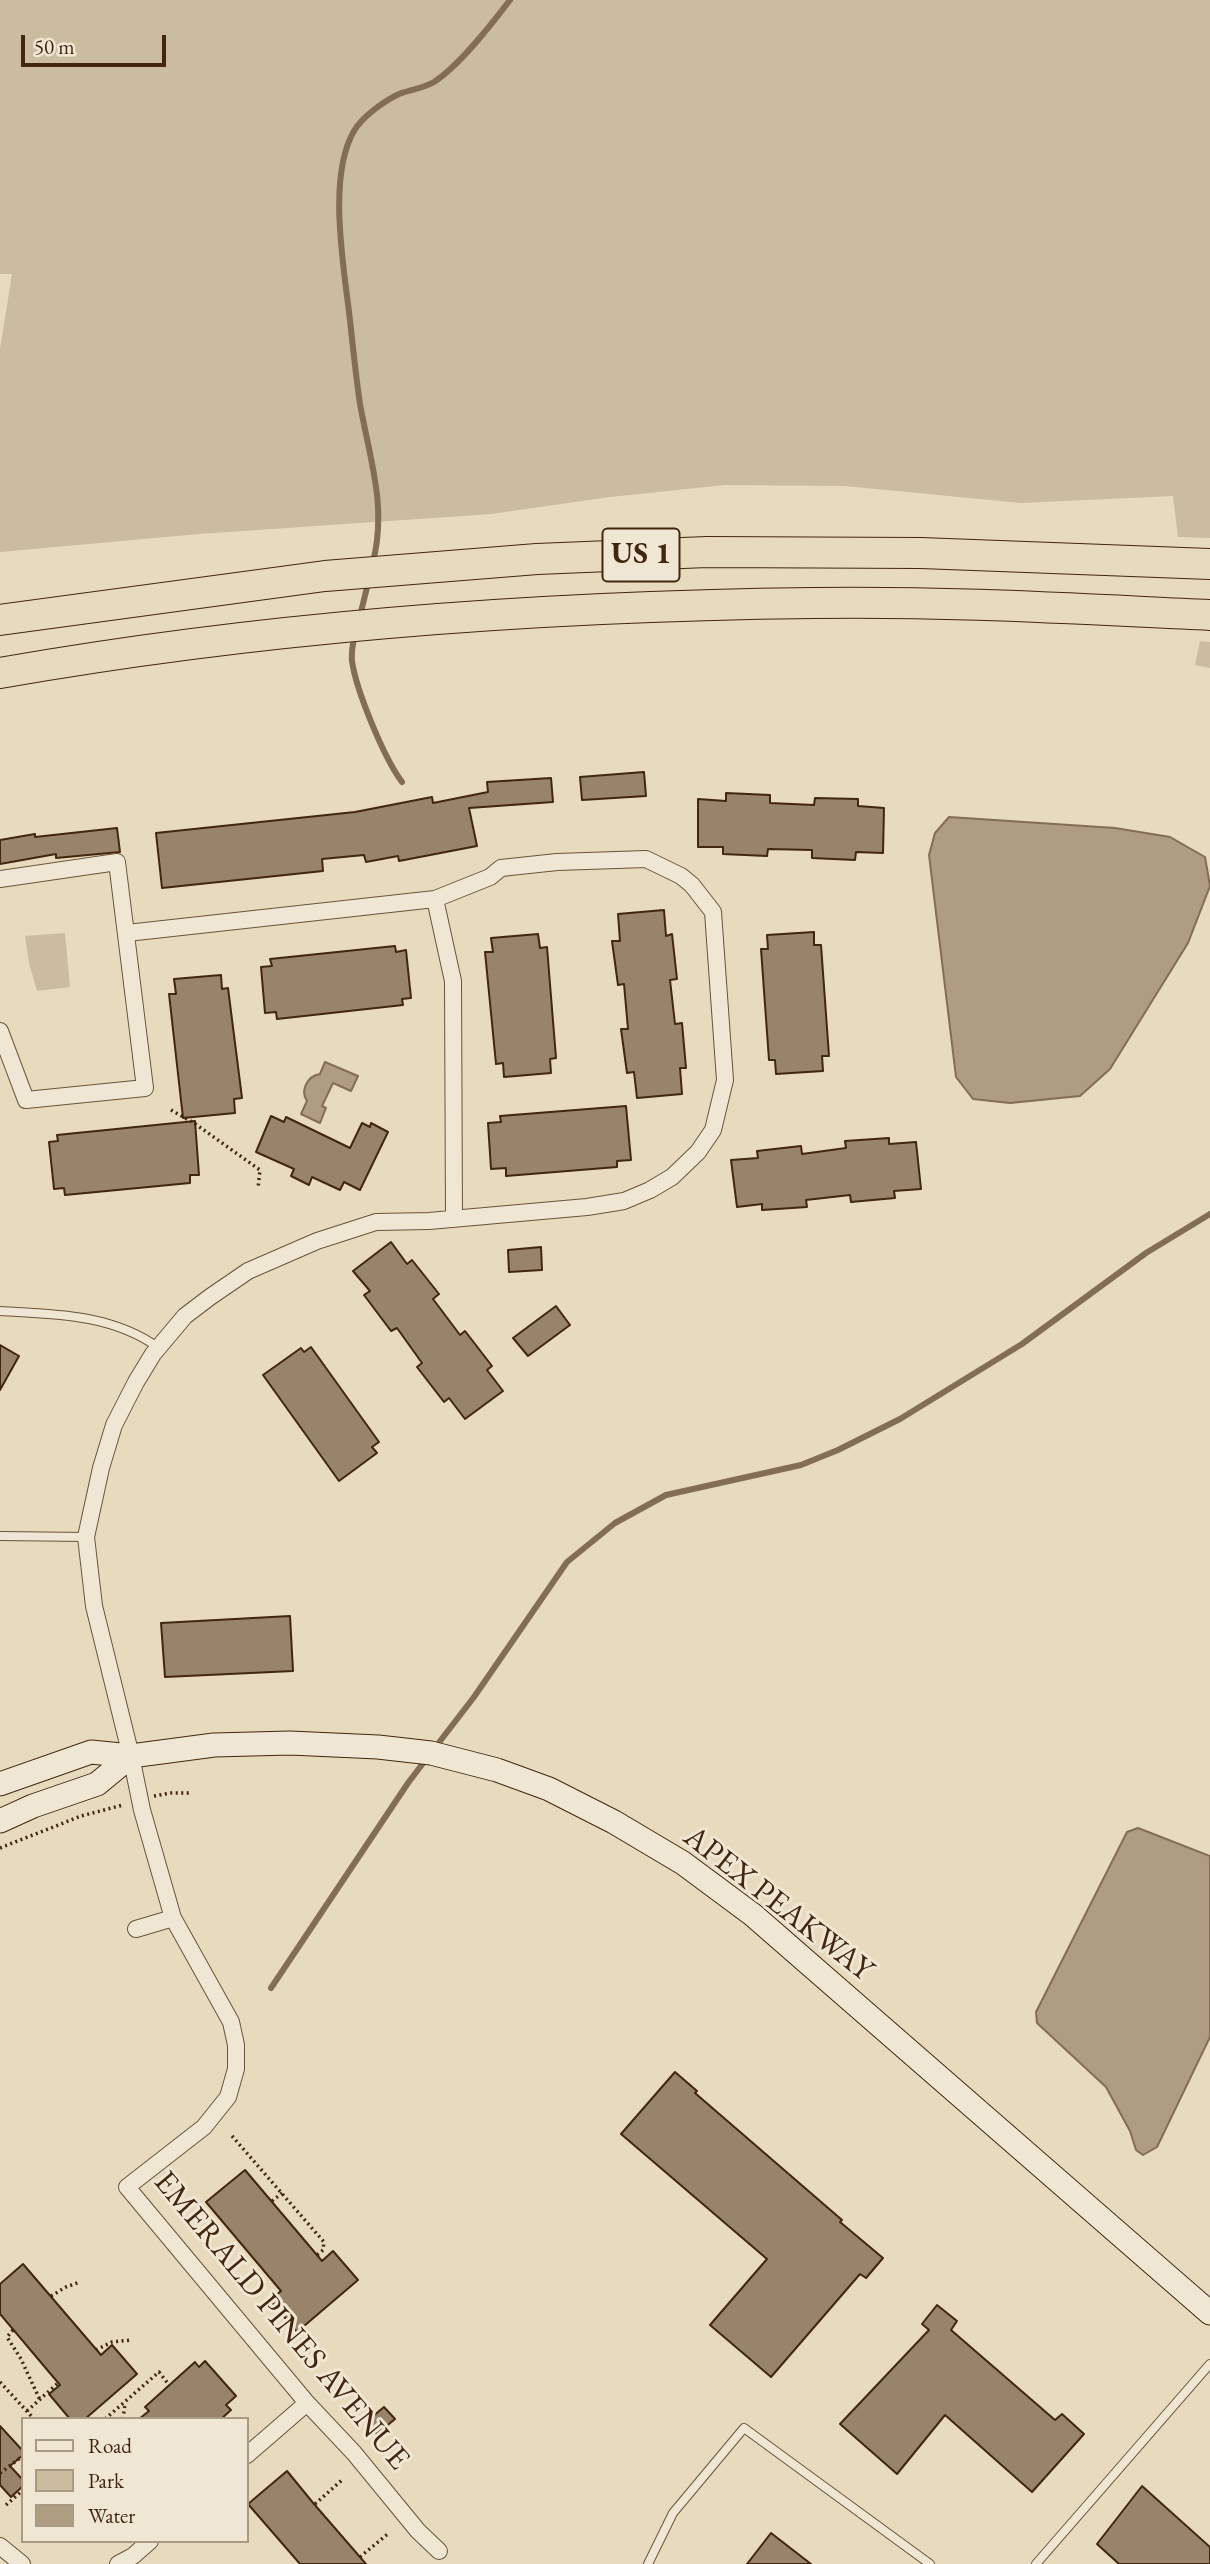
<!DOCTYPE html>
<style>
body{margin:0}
#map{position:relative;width:1210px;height:2564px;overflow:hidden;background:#e7dabd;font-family:"EB Garamond",serif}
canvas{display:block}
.legend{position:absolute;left:21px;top:2417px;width:228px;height:126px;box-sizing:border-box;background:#efe7d4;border:2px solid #aa9a85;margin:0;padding:9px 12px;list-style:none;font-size:21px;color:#42260e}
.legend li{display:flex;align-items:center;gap:14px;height:35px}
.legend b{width:35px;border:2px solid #aa9a85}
.scale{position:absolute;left:21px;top:35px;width:145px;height:32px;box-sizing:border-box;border:4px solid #42260e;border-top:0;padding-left:9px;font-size:21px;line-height:24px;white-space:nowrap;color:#42260e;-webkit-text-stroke:5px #efe7d4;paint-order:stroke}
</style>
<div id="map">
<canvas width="1210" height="2564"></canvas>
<ul class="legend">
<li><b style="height:9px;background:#efe7d4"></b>Road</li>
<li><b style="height:19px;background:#cbbb9f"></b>Park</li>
<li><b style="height:19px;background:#af9d82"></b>Water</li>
</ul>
<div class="scale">50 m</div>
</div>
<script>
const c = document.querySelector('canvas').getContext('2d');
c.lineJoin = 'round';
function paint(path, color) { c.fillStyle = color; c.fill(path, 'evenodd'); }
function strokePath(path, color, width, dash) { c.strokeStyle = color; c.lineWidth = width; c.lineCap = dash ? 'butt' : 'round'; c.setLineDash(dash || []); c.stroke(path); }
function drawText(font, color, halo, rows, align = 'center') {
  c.font = font + ' "EB Garamond",serif'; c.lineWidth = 6; c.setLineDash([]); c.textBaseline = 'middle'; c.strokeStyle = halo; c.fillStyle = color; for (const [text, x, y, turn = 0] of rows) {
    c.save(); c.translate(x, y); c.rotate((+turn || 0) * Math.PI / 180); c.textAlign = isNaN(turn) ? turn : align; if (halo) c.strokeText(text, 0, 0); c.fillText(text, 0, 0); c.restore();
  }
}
paint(new Path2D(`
 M0 0H1210V538L1178 537 1173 496 1021 503 845 486 725 485 610 497 491 514 199 534 0 552V349L12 274H0Z
 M1200 641 1210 642V668L1195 665Z
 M65 933 70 987 37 991 29 963 25 936Z`), '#cbbb9f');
const water = new Path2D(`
 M949 817 1115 828 1170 837 1205 857 1210 886 1188 943 1110 1069 1080 1096 1010 1103 973 1099 956 1077 929 855 935 833Z
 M325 1062 358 1076 351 1091 333 1083 322 1106 326 1108 320 1123 301 1114 307 1101C300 1091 307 1076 320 1074Z
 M1138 1828 1210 1856V2037L1157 2147 1143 2155 1136 2150 1130 2131 1106 2087 1037 2023 1036 2012 1127 1832Z`);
paint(water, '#af9d82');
strokePath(water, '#836d54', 2);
strokePath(new Path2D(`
 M373 562C387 506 370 460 360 404 356 377 353 348 350 320 344 268 327 177 354 131 362 117 384 101 399 94 410 90 424 88 434 82 460 65 491 25 510 0
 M360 616 369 579
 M355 634C353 643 351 651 352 661 356 690 384 758 402 782
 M434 1749 474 1697 567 1562 615 1523 666 1495 801 1465 838 1450 900 1419 1022 1344 1146 1253 1210 1214
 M271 1988 408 1783 427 1758`), '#836d54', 6);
const building = new Path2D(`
 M644 772 646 796 582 800 580 777Z
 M551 778 553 802 469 808 477 846 399 861 398 856 366 862 364 855 322 859 323 871 162 888 156 833 355 812 432 797 433 803 488 792 487 782Z
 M726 793 770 795V803L814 805 815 798 858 799V806L884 808 883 853 856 852 855 860 812 858V850L768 849 767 856 723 854V847H698V799L726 801Z
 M117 828 120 852 56 858V854L0 864V840L35 834V837Z
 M664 910 666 936 672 934 677 979 670 980 675 1024 682 1023 686 1068H680L682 1094 637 1098 634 1072 627 1073 621 1029H628L624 984 618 985 612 941H620L618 914Z
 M814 932V945H821L829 1056H822L823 1071 776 1074 775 1060H769L761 949H768L767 935Z
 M538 934 540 948 547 947 556 1058 550 1059 551 1073 504 1077 503 1063 496 1064 485 952H493L491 938Z
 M395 946 396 952 406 950 411 998 402 999 403 1005 277 1019 276 1012 265 1013 261 967 272 966 270 959Z
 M221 975 222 989 228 988 242 1098 234 1099 235 1113 183 1118 169 994H176L174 979Z
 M626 1106 631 1160 617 1161V1167L506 1176V1168L491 1169 488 1123 501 1122 500 1116Z
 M271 1116 284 1122 286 1117 350 1148 362 1123 370 1127 371 1123 388 1132 360 1190 344 1182 340 1190 312 1177 309 1185 291 1176 294 1169 256 1152Z
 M195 1121 199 1175H190V1183L65 1195 64 1188 54 1189 49 1142 58 1141 57 1135Z
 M889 1138V1144L916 1142 921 1189 894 1191 895 1198 851 1202 850 1195 806 1200 807 1207 762 1210V1204L737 1207 731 1160 758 1158 757 1151 801 1146 802 1154 846 1148 845 1141Z
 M391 1242 407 1264 412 1260 439 1294 433 1299 460 1335 465 1331 492 1366 487 1370 503 1391 465 1419 449 1398 444 1402 417 1367 422 1363 397 1328 391 1331 364 1295 370 1291 353 1271Z
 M541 1247 542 1270 509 1272 508 1250Z
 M556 1306 570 1325 528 1356 513 1338Z
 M0 1345 19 1356 0 1390Z
 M311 1347 379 1442 372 1447 377 1453 339 1481 263 1375 301 1348 304 1352Z
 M290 1616 293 1671 165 1677 161 1623Z
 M675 2072 697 2091 695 2093 842 2220 840 2222 883 2258 866 2278 860 2274 771 2377 710 2325 767 2259 621 2134Z
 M245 2170 322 2261 333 2251 358 2280 297 2332 270 2300 281 2291 206 2202Z
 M23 2264 101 2355 112 2345 137 2374 85 2419H70L49 2394 60 2385 0 2314V2284Z
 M937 2305 957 2321 951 2330 1055 2420 1062 2414 1084 2434 1032 2492 945 2415 897 2474 840 2424 929 2330 922 2324Z
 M205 2361 236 2396 226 2405 231 2410 221 2419H139L149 2411 145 2407 195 2362 199 2367Z
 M384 2407 395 2419 377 2434 366 2422Z
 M0 2426 23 2451V2455L10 2466 23 2480V2486L11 2497 0 2485Z
 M287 2471 314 2504 366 2564H300L248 2504Z
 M1142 2486 1210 2547V2564H1119L1097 2544Z
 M771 2533 811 2564H747Z`);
paint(building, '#988469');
strokePath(building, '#42260e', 2);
const service = new Path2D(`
 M0 1311C55 1314 112 1314 159 1348
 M0 1536 86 1537
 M648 2564 673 2513 744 2428 930 2564
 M1036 2564 1210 2364`);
const minor = new Path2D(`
 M0 879 117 862 145 1088 26 1100 0 1031
 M435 899 453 981 454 1219
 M127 933 435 899 490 877 501 868 557 862 646 859 681 876 692 885 713 912 725 1080 713 1130 698 1152 672 1177 650 1190 624 1201 587 1207 429 1221 376 1222 317 1241 248 1271 210 1297 185 1316 153 1354 136 1382 114 1425 101 1468 86 1537 94 1606 131 1756 142 1810 173 1918 231 2022 236 2045V2069L228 2097 204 2127 127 2187 307 2403 354 2453 418 2531 439 2551
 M136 1929 173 1918
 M247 2455 307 2403
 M0 2546 22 2564
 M118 2564 133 2556 150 2541`);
const secondary = new Path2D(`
 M0 1784 91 1752 131 1756 214 1745 290 1743 378 1747 431 1753 497 1770 549 1789 614 1822 683 1863 753 1915 1210 2313
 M0 1821 33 1806 97 1784 131 1756`);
const motorway = new Path2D(`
 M0 620 325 576 537 559 707 552 921 553 1210 564
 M0 673C268 626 542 606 814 603 946 601 1078 609 1210 615`);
strokePath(service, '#6b533a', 10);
strokePath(minor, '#6b533a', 18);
strokePath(secondary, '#42260e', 25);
strokePath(motorway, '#42260e', 32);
strokePath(new Path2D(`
 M171 1110 194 1123 260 1170 258 1188
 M154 1796 171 1793H191
 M0 1848 81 1816 123 1805
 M232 2136 324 2242 323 2250 317 2255
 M272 2201 282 2193
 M51 2296 66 2287 80 2282
 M13 2330 7 2337 21 2359 40 2400
 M96 2350 112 2342 131 2340
 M0 2382 34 2419
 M27 2411 58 2383
 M105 2419 159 2372 169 2385
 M123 2419 125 2404
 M0 2473 23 2456
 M315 2504 342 2480
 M6 2505 23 2490
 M360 2557 389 2533`), '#42260e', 3.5, [2, 3.5]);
strokePath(service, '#efe7d4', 8);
strokePath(minor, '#efe7d4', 16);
strokePath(secondary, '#efe7d4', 23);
strokePath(motorway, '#e7dabd', 30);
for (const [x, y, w] of [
 [641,555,77]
]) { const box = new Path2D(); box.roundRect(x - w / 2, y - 26.5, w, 53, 5); c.fillStyle = '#efe7d4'; c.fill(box); strokePath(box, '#42260e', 2); }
drawText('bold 30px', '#42260e', null, [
 ["US 1",641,555]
]);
drawText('32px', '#42260e', '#efe7d4', [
 ["APEX PEAKWAY",778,1904,38],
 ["EMERALD PINES AVENUE",281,2321,50]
]);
</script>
